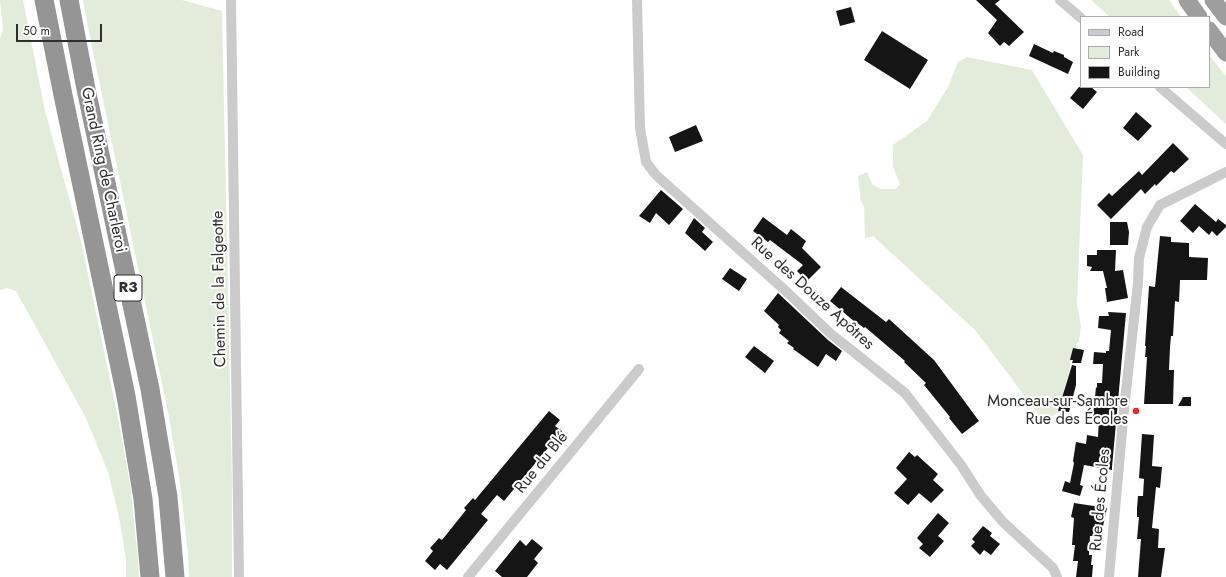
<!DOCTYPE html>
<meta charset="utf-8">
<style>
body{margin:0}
#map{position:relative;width:1226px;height:577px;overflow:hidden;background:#fff;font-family:Jost,sans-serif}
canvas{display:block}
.legend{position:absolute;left:1080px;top:16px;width:130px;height:72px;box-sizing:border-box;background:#fff;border:1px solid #ababab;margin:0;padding:5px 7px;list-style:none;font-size:12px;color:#2e2e2e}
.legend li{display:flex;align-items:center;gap:8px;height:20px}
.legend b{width:20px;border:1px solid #ababab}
.scale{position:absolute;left:16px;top:24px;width:86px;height:18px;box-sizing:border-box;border:2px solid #2e2e2e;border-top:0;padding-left:5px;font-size:12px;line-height:14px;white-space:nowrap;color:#2e2e2e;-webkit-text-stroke:3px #fff;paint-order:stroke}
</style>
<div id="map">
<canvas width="1226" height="577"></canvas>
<ul class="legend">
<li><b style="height:5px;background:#cbcbcb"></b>Road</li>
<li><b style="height:11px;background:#e3ecda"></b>Park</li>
<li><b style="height:11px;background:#151515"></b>Building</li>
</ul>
<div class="scale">50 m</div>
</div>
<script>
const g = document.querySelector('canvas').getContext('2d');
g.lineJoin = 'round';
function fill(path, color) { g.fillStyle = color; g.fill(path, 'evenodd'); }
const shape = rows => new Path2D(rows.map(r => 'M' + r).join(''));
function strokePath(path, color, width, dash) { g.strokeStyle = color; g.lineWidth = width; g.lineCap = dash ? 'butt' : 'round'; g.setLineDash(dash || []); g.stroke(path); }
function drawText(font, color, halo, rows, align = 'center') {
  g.font = font + ' Jost,sans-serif'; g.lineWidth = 4; g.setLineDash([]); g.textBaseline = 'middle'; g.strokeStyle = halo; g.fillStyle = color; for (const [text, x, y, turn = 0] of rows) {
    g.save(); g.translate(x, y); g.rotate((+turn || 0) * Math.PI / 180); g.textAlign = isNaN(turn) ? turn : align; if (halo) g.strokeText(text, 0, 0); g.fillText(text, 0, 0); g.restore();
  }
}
fill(shape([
 [0,0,23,0,45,111,81,241,118,418,130,484,138,559,139,577,126,577,126,559,119,517,108,472,86,418,16,291,7,288,0,290,0,39,3,30],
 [83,0,182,0,222,11,232,480,232,577,189,577,188,553,180,483,169,417,90,37],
 [1091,0,1169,0,1181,17,1110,17],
 [1209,55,1226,76,1226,124,1186,87,1209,87],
 [967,57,1032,70,1083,155,1077,304,1081,326,1079,342,1077,342,1076,348,1073,348,1069,372,1058,412,1044,422,975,330,874,237,875,236,865,238,864,206,861,202,858,176,867,172,872,184,881,189,896,189,900,184,893,167,893,145,927,121,948,87,958,62]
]), '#e3ecda');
fill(shape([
 [976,0,1000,0,995,4,1024,32,1009,46,1004,42,1000,46,988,33,997,20],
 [851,7,855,22,840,26,836,11],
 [882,31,928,60,910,89,864,60],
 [1034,44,1053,53,1054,51,1064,55,1064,57,1073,62,1068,74,1029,56],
 [1079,87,1091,87,1097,92,1083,109,1070,98],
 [1136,112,1152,126,1138,141,1123,128],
 [696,125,703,141,675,152,669,137],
 [1173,143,1189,159,1174,173,1171,171,1156,186,1155,184,1145,194,1141,189,1111,219,1097,205,1109,193,1112,196,1139,171,1142,175],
 [661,190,683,209,669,225,656,213,650,223,639,216],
 [1195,204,1216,222,1218,219,1226,225,1226,227,1217,236,1212,231,1209,235,1199,226,1193,233,1180,221],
 [763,217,787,235,791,229,806,241,802,248,821,267,807,281,797,271,803,265,770,240,768,242,753,231],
 [694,218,705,228,702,232,713,242,705,251,685,233],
 [1110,222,1127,222,1129,232,1128,245,1110,245],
 [1160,236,1171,237,1171,242,1189,243,1189,257,1208,258,1207,280,1180,280,1179,302,1175,301,1173,336,1171,336,1170,347,1169,370,1174,370,1173,404,1144,404,1147,357,1145,357,1146,346,1145,346,1149,286,1155,287],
 [1097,250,1116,250,1115,271,1123,270,1128,298,1107,302,1105,288,1107,288,1103,271,1090,271,1092,267,1087,266,1087,255,1097,255],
 [730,268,747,279,739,291,722,279],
 [841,287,886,322,889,319,934,360,979,421,962,434,949,418,950,417,924,385,926,383,904,362,905,361,865,327,864,328,855,321,855,322,830,301],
 [778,293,828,340,842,351,836,361,826,354,818,367,793,349,794,348,787,343,789,341,779,333,781,330,778,327,779,325,764,311],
 [1108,312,1126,313,1112,467,1112,470,1084,465,1080,485,1083,486,1080,496,1062,491,1065,481,1070,483,1074,463,1073,461,1076,442,1086,444,1087,435,1098,437,1099,417,1093,416,1096,387,1097,388,1097,383,1102,383,1103,364,1093,364,1094,352,1106,353,1106,351,1109,351,1111,330,1098,328,1099,316,1109,316],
 [754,346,774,361,765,373,745,357],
 [1073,348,1084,350,1081,363,1072,363,1073,360,1070,360],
 [1072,365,1076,366,1076,385,1069,412,1058,411],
 [1183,397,1191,397,1191,406,1178,406],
 [549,411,560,420,555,426,562,431,504,501,497,495,481,514,488,520,447,570,440,564,435,570,425,561,433,551,430,548,439,538,442,540,466,510,464,508,473,498,475,500],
 [1142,434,1154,435,1152,466,1162,467,1160,488,1156,487,1152,528,1159,529,1158,548,1165,548,1161,577,1138,577,1141,539,1137,539,1139,517,1137,517,1137,508,1138,496,1143,496,1144,479,1139,478],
 [909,452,915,457,917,455,938,474,933,480,944,490,931,503,919,493,908,505,894,493,907,479,896,468],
 [1074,503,1107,508,1103,526,1095,524,1094,536,1090,536,1089,555,1092,555,1091,565,1093,565,1092,577,1076,577,1078,561,1073,561,1075,545,1072,545,1074,518,1071,517],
 [938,513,949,523,938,536,944,541,930,557,919,548,923,544,917,538],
 [983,526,992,533,990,536,1000,544,991,555,984,550,980,555,971,546,975,542,972,539],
 [532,539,543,548,534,559,538,563,527,577,502,577,495,571,520,540,526,546]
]), '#151515');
strokePath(shape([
 [231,0,239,577],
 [637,0,640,128,646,162,656,175,788,293,832,335,845,345,905,393,961,465,981,496,1003,522,1053,568,1057,577],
 [1060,0,1081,18],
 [1160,87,1226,144],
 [468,577,639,369],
 [1109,577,1124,409,1138,283,1139,258,1147,227,1160,205,1226,172]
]), '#cbcbcb', 10);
strokePath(shape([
 [1187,0,1199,17],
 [1213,0,1226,17],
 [1209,30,1226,53]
]), '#9e9e9e', 17);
strokePath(shape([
 [44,0,63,95,126,396,143,499,150,577],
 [69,0,86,89,150,389,168,497,175,577]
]), '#959595', 19);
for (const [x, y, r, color] of [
 [1136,411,4,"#f1232d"]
]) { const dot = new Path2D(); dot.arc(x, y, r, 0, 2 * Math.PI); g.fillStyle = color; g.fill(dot); strokePath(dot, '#fff', 1.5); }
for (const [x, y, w] of [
 [128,288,28]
]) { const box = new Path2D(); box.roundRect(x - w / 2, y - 13, w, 26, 3); g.fillStyle = '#fff'; g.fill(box); strokePath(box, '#2e2e2e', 1); }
drawText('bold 15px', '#2e2e2e', null, [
 ["R3",128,288]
]);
drawText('16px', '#2e2e2e', '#fff', [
 ["Grand Ring de Charleroi",103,170,78],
 ["Chemin de la Falgeotte",220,289,-91],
 ["Rue des Douze Apôtres",812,294,42],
 ["Rue du Blé",542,463,-51],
 ["Rue des Écoles",1101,500,-85]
]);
drawText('16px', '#2e2e2e', '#fff', [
 ["Monceau-sur-Sambre",1128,402],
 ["Rue des Écoles",1128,420]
], 'right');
</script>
